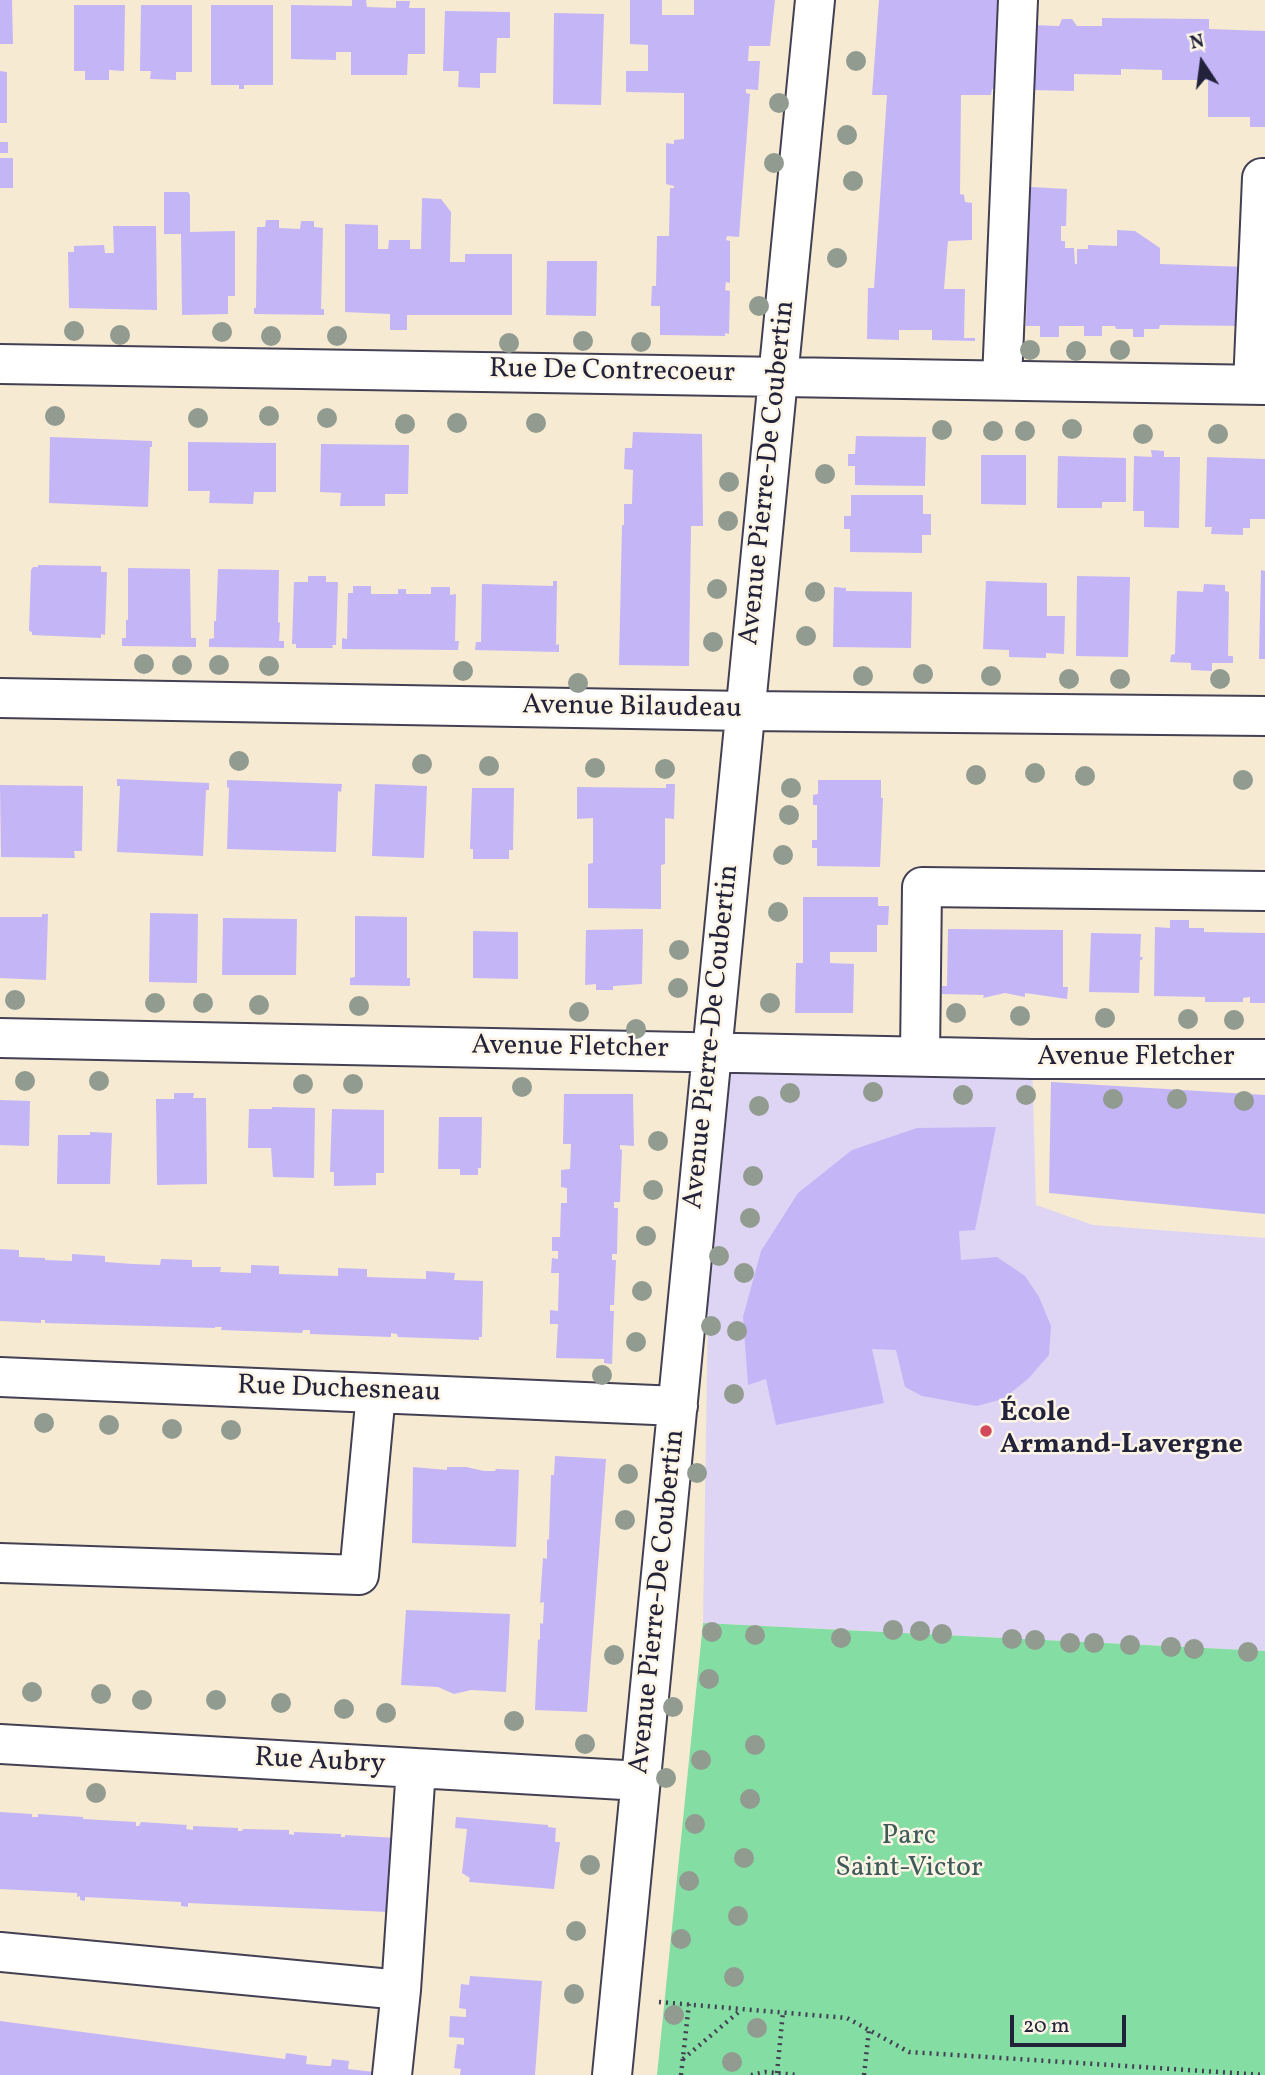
<!DOCTYPE html>
<meta charset="utf-8">
<style>
body{margin:0}
#map{position:relative;width:1265px;height:2075px;overflow:hidden;background:#f6ead2;font-family:Vollkorn,serif}
canvas{display:block}
.north{position:absolute;left:1167px;top:28px;width:70px;height:70px;-webkit-text-stroke:5px #fcf5e5;paint-order:stroke;rotate:347deg;font-size:19px;font-weight:700;line-height:28px;text-align:center;color:#22223b}
.north::after{content:'';display:block;margin:auto;width:24px;height:32px;background:#22223b;clip-path:polygon(50% 0,100% 100%,50% 72%,0 100%)}
.scale{position:absolute;left:1010px;top:2015px;width:116px;height:32px;box-sizing:border-box;border:4px solid #22223b;border-top:0;padding-left:9px;font-size:21px;line-height:24px;white-space:nowrap;color:#22223b;-webkit-text-stroke:5px #fcf5e5;paint-order:stroke}
</style>
<div id="map">
<canvas width="1265" height="2075"></canvas>
<div class="north">N</div>
<div class="scale">20 m</div>
</div>
<script>
const g = document.querySelector('canvas').getContext('2d');
g.lineJoin = 'round';
function fill(path, color) { g.fillStyle = color; g.fill(path, 'evenodd'); }
const shape = rows => new Path2D(rows.map(r => 'M' + r).join(''));
function strokePath(path, color, width, dash) { g.strokeStyle = color; g.lineWidth = width; g.lineCap = dash ? 'butt' : 'round'; g.setLineDash(dash || []); g.stroke(path); }
function drawText(font, color, halo, rows, align = 'center') {
  g.font = font + ' Vollkorn,serif'; g.lineWidth = 5; g.setLineDash([]); g.textBaseline = 'middle'; g.strokeStyle = halo; g.fillStyle = color; for (const [text, x, y, turn = 0] of rows) {
    g.save(); g.translate(x, y); g.rotate((+turn || 0) * Math.PI / 180); g.textAlign = isNaN(turn) ? turn : align; if (halo) g.strokeText(text, 0, 0); g.fillText(text, 0, 0); g.restore();
  }
}
fill(shape([
 [712,1052,1032,1059,1036,1205,1093,1225,1265,1238,1265,1651,703,1623]
]), '#ded5f5');
fill(shape([
 [703,1623,1265,1651,1265,2075,657,2075]
]), '#84dea3');
fill(shape([
 [0,0,12,0,13,44,0,44],
 [352,0,366,0,367,7,396,8,396,1,410,1,409,8,425,8,425,54,408,54,407,75,351,75,351,52,336,52,336,60,291,59,291,5,352,6],
 [630,0,662,0,662,15,694,15,694,0,775,0,770,46,749,46,748,61,760,61,758,90,746,89,746,93,750,94,739,237,727,236,726,240,730,241,730,283,726,282,725,290,730,291,729,334,725,333,725,336,660,335,660,306,651,306,652,286,656,286,657,236,669,236,670,188,674,188,674,186,666,184,666,143,674,144,674,140,684,139,684,93,626,92,626,71,648,71,648,45,630,44],
 [879,0,1012,0,1011,90,992,89,991,95,961,95,960,194,964,195,965,202,972,203,972,240,948,241,944,289,965,289,964,338,975,338,975,341,932,340,932,330,899,330,899,340,867,339,868,288,874,288,887,95,872,95],
 [74,5,125,5,124,71,109,70,109,80,85,80,85,71,74,71],
 [141,5,192,5,192,72,176,72,176,80,150,79,151,71,140,71],
 [211,5,273,5,273,85,244,85,244,89,239,89,239,85,211,85],
 [445,11,510,12,510,38,497,38,496,73,480,73,480,88,458,87,459,71,443,71],
 [554,13,604,14,601,105,553,104],
 [1102,18,1209,19,1209,29,1265,31,1265,127,1250,127,1250,117,1208,117,1208,80,1162,80,1162,70,1121,69,1121,75,1074,74,1074,91,1032,90,1032,25,1059,26,1062,19,1072,19,1077,26,1102,26],
 [0,71,7,72,7,123,0,123],
 [0,142,8,142,8,153,0,153],
 [0,158,13,158,13,188,0,188],
 [1031,187,1067,189,1066,226,1061,226,1061,241,1065,241,1065,248,1074,248,1075,264,1077,264,1077,249,1088,249,1088,245,1117,246,1117,230,1135,231,1160,248,1160,264,1248,267,1247,326,1160,325,1159,329,1144,329,1144,337,1133,337,1133,329,1116,329,1115,326,1102,326,1102,336,1084,336,1084,326,1059,326,1059,337,1040,337,1040,326,1026,326,1029,189],
 [164,192,188,192,190,195,190,232,235,231,235,296,228,296,228,314,182,315,181,234,164,234],
 [422,198,441,199,451,212,450,262,465,262,465,254,512,254,512,315,407,315,407,330,390,330,390,314,345,312,345,224,378,225,378,249,388,249,389,240,410,240,410,249,421,249],
 [266,220,279,220,279,228,300,229,301,221,314,221,314,227,323,228,321,309,324,309,324,315,254,314,254,308,256,308,257,227,265,227],
 [113,226,156,226,157,310,69,308,68,252,74,252,74,246,104,245,105,253,114,253],
 [547,261,597,261,596,316,546,315],
 [633,432,702,434,703,526,691,526,689,666,619,665,622,525,624,525,624,504,632,504,633,470,624,469,625,448,632,448],
 [856,436,926,437,925,486,855,485,855,466,848,466,848,454,855,454],
 [50,437,152,441,152,447,150,447,148,507,49,503],
 [188,442,276,443,276,492,254,492,253,504,209,503,210,491,188,491],
 [321,444,409,445,408,494,385,494,385,506,340,506,341,493,320,492],
 [1151,450,1164,451,1164,457,1180,457,1179,528,1144,527,1144,511,1133,511,1134,456,1152,457],
 [981,455,1026,455,1026,505,981,504],
 [1058,456,1126,458,1126,502,1102,502,1102,508,1057,508],
 [1207,457,1265,459,1265,519,1250,519,1250,528,1243,528,1243,535,1211,534,1212,527,1205,527],
 [851,495,923,495,923,514,931,514,931,535,922,535,922,553,850,552,850,529,844,529,844,516,851,516],
 [38,565,101,566,101,572,107,572,105,635,101,634,101,638,32,635,32,632,29,631,31,570,33,567,38,567],
 [128,568,190,569,191,638,196,638,196,647,122,646,122,638,126,638,126,620,128,620],
 [218,569,279,570,278,622,280,623,279,641,284,641,284,648,209,647,209,639,214,638,214,621,216,621],
 [1261,570,1265,571,1265,659,1259,659],
 [308,576,326,576,326,582,338,582,336,645,332,645,333,648,296,648,296,644,292,644,294,582,308,582],
 [1077,576,1130,577,1128,657,1076,656],
 [553,581,557,581,556,645,559,644,559,652,475,650,476,642,481,642,482,584,553,586],
 [986,581,1047,583,1047,616,1065,616,1064,654,1046,653,1046,658,1009,657,1009,650,983,649],
 [1204,584,1225,585,1225,591,1229,592,1228,656,1233,656,1233,663,1212,663,1212,671,1191,670,1191,663,1170,662,1171,655,1175,654,1177,591,1203,592],
 [353,586,371,586,371,594,398,594,398,589,406,589,406,594,431,594,431,587,450,587,450,595,456,594,455,641,459,641,458,650,342,649,342,638,347,639,348,593,353,593],
 [834,587,846,588,846,591,912,592,911,648,833,647],
 [117,779,209,783,209,790,206,790,203,856,117,852,120,786,117,786],
 [227,780,342,784,341,792,338,791,336,852,227,849,229,787,227,788],
 [818,780,881,780,881,798,883,798,880,867,817,866,817,848,812,848,812,840,817,840,817,805,813,805,813,795,818,794],
 [375,784,427,786,424,858,372,856],
 [666,784,675,784,674,819,665,818,665,864,661,865,661,909,588,908,588,864,593,863,593,818,577,819,577,787,666,788],
 [0,785,83,786,82,851,74,851,75,858,1,857],
 [472,788,514,788,513,850,509,850,509,859,473,859,473,849,470,849],
 [803,897,878,897,878,906,889,906,888,925,877,925,877,952,830,952,830,963,854,964,853,1013,795,1013,796,963,803,963],
 [150,913,198,914,197,983,149,982],
 [42,914,48,914,46,980,0,978,0,917,42,917],
 [355,916,407,917,407,978,410,978,410,986,350,985,350,978,355,977],
 [223,918,297,919,296,975,222,975],
 [1170,920,1189,920,1189,928,1204,928,1204,932,1265,933,1265,1003,1250,1003,1250,997,1243,998,1243,1002,1205,1002,1205,997,1154,996,1155,927,1170,928],
 [643,929,642,984,613,986,613,990,596,990,596,984,585,985,586,930],
 [948,929,1063,930,1063,987,1068,987,1067,999,1025,993,1025,997,1005,993,983,998,984,995,942,994,942,986,947,986],
 [473,931,518,932,518,979,473,978],
 [1091,933,1141,934,1140,957,1143,957,1142,960,1140,960,1139,993,1089,992],
 [1051,1082,1265,1095,1265,1214,1049,1193],
 [174,1093,194,1093,193,1098,206,1098,207,1184,157,1185,156,1099,174,1099],
 [564,1094,633,1094,634,1146,620,1145,620,1149,622,1150,620,1202,614,1202,614,1208,618,1208,617,1254,612,1254,612,1260,616,1260,614,1305,610,1305,610,1311,614,1311,612,1364,604,1363,604,1359,556,1358,558,1324,550,1324,550,1310,558,1311,559,1273,551,1273,552,1258,558,1259,558,1251,552,1251,552,1237,560,1237,561,1203,567,1203,567,1188,561,1187,561,1170,570,1169,571,1144,563,1144],
 [0,1100,30,1101,29,1146,0,1145],
 [272,1107,315,1108,314,1178,273,1177,271,1148,248,1148,249,1109,272,1109],
 [332,1109,384,1110,384,1173,376,1173,376,1185,334,1186,334,1172,330,1172],
 [439,1117,482,1117,481,1168,478,1168,478,1175,460,1175,460,1169,438,1169],
 [996,1127,975,1230,959,1231,961,1260,997,1257,1025,1276,1039,1297,1051,1326,1049,1355,1028,1379,1003,1399,977,1406,922,1396,905,1387,896,1350,872,1349,884,1403,776,1425,766,1379,748,1385,743,1317,761,1251,798,1193,852,1150,917,1128],
 [90,1132,112,1133,110,1184,57,1184,58,1135,90,1135],
 [0,1249,19,1250,19,1257,45,1258,45,1260,72,1261,72,1254,105,1256,105,1262,133,1264,160,1265,161,1259,192,1260,192,1267,221,1267,220,1272,251,1273,251,1265,279,1266,279,1274,338,1276,338,1268,367,1269,367,1277,396,1278,426,1279,426,1271,455,1273,454,1280,483,1281,482,1337,479,1337,479,1340,398,1337,397,1334,391,1333,391,1337,310,1334,310,1330,303,1330,302,1333,221,1330,222,1327,215,1327,215,1328,45,1323,45,1320,41,1320,41,1323,0,1321],
 [555,1456,606,1459,587,1712,535,1710,538,1640,540,1639,540,1623,543,1624,544,1602,540,1603,543,1558,547,1559,547,1540,549,1539,551,1475,554,1475],
 [413,1467,447,1470,447,1467,466,1467,484,1471,495,1471,496,1469,519,1470,516,1547,412,1543],
 [406,1610,510,1614,506,1692,471,1690,454,1694,438,1687,401,1685],
 [0,1812,32,1814,32,1817,38,1817,38,1814,83,1817,83,1819,136,1822,136,1826,139,1826,141,1822,187,1825,186,1829,193,1830,193,1826,238,1828,238,1831,242,1831,243,1829,289,1830,289,1834,294,1835,294,1832,341,1834,341,1837,345,1837,345,1835,397,1838,388,1912,188,1903,188,1907,181,1906,181,1902,85,1897,85,1901,80,1900,80,1896,77,1897,77,1893,0,1889],
 [456,1817,548,1825,548,1827,556,1828,555,1842,560,1842,554,1889,469,1882,470,1878,462,1873,467,1829,455,1828],
 [470,1976,542,1981,535,2075,460,2075,461,2069,454,2068,457,2044,464,2045,464,2038,449,2037,450,2016,466,2017,466,2009,459,2008,461,1984,469,1985],
 [0,2021,285,2059,286,2053,307,2056,306,2064,326,2066,331,2066,332,2059,349,2061,348,2069,374,2072,373,2075,0,2075]
]), '#c4b5f7');
const minor = shape([
 [0,364,1265,385],
 [1002,380,1018,0],
 [1253,385,1262,178,1265,178],
 [0,698,746,711,1265,716],
 [0,1038,1032,1059,1265,1059],
 [920,1056,922,887,1265,891],
 [0,1377,678,1406],
 [0,1563,359,1575,376,1393],
 [0,1744,641,1781],
 [0,1952,401,1990],
 [392,2075,401,1990,416,1768],
 [612,2075,815,0]
]);
strokePath(minor, '#424052', 42);
strokePath(shape([
 [659,2002,847,2018,909,2052,1265,2075],
 [683,2059,741,2010],
 [777,2073,783,2012],
 [681,2075,689,2004],
 [751,2075,765,2072,798,2075],
 [864,2075,869,2030]
]), '#424052', 4.5, [2, 5]);
strokePath(minor, '#fff', 38);
g.fillStyle = '#919b90';
for (const [x, y] of [
 [856,61],
 [779,103],
 [847,135],
 [774,163],
 [853,181],
 [837,258],
 [759,306],
 [74,331],
 [222,332],
 [120,335],
 [271,336],
 [337,336],
 [583,341],
 [641,342],
 [509,343],
 [1030,350],
 [1120,350],
 [1076,351],
 [55,416],
 [269,416],
 [198,418],
 [327,418],
 [457,423],
 [536,423],
 [405,424],
 [1072,429],
 [942,430],
 [993,431],
 [1025,431],
 [1143,434],
 [1218,434],
 [825,474],
 [729,482],
 [728,521],
 [717,589],
 [815,592],
 [806,636],
 [713,642],
 [144,664],
 [182,665],
 [219,665],
 [269,666],
 [463,671],
 [923,674],
 [863,676],
 [991,676],
 [1069,679],
 [1120,679],
 [1220,679],
 [578,683],
 [239,761],
 [422,764],
 [489,766],
 [595,768],
 [665,769],
 [1035,773],
 [976,775],
 [1085,776],
 [1243,780],
 [791,788],
 [789,815],
 [783,855],
 [778,912],
 [679,950],
 [678,988],
 [15,1000],
 [155,1003],
 [203,1003],
 [770,1003],
 [259,1005],
 [359,1006],
 [579,1012],
 [956,1013],
 [1020,1016],
 [1105,1018],
 [1188,1019],
 [1234,1020],
 [636,1029],
 [25,1081],
 [99,1081],
 [303,1084],
 [353,1084],
 [522,1087],
 [873,1092],
 [790,1093],
 [963,1095],
 [1026,1095],
 [1113,1099],
 [1177,1099],
 [1244,1101],
 [759,1106],
 [658,1141],
 [753,1176],
 [653,1190],
 [750,1218],
 [646,1236],
 [719,1256],
 [744,1273],
 [642,1291],
 [711,1326],
 [737,1331],
 [636,1342],
 [602,1375],
 [734,1394],
 [44,1423],
 [109,1425],
 [172,1429],
 [231,1430],
 [697,1473],
 [628,1474],
 [625,1520],
 [893,1630],
 [920,1631],
 [712,1632],
 [942,1634],
 [755,1635],
 [841,1638],
 [1012,1639],
 [1035,1640],
 [1070,1643],
 [1094,1643],
 [1130,1645],
 [1171,1647],
 [1194,1649],
 [1248,1652],
 [614,1655],
 [709,1679],
 [32,1692],
 [101,1694],
 [142,1700],
 [216,1700],
 [281,1703],
 [673,1707],
 [344,1709],
 [386,1713],
 [514,1721],
 [585,1744],
 [755,1745],
 [701,1760],
 [666,1778],
 [96,1793],
 [750,1799],
 [695,1824],
 [744,1858],
 [590,1865],
 [689,1881],
 [738,1916],
 [576,1931],
 [681,1939],
 [734,1977],
 [574,1994],
 [674,2015],
 [757,2028],
 [732,2062]
]) { g.beginPath(); g.arc(x, y, 10, 0, 2 * Math.PI); g.fill(); }
for (const [x, y, r, color] of [
 [986,1431,7,"#d1495b"]
]) { const dot = new Path2D(); dot.arc(x, y, r, 0, 2 * Math.PI); g.fillStyle = color; g.fill(dot); strokePath(dot, '#fcf5e5', 2.5); }
drawText('28px', '#22223b', '#fcf5e5', [
 ["Rue De Contrecoeur",612,373,1],
 ["Avenue Pierre-De Coubertin",769,473,-84],
 ["Avenue Bilaudeau",632,709,1],
 ["Avenue Pierre-De Coubertin",713,1037,-84],
 ["Avenue Fletcher",570,1049,1],
 ["Avenue Fletcher",1136,1059],
 ["Rue Duchesneau",339,1391,2],
 ["Avenue Pierre-De Coubertin",659,1602,-84],
 ["Rue Aubry",320,1763,3]
]);
drawText('bold 28px', '#22223b', '#fcf5e5', [
 ["École",1000,1415],
 ["Armand-Lavergne",1000,1447]
], 'left');
drawText('28px', '#3f5a5a', '#fcf5e5', [
 ["Parc",909,1838],
 ["Saint-Victor",909,1870]
]);
</script>
